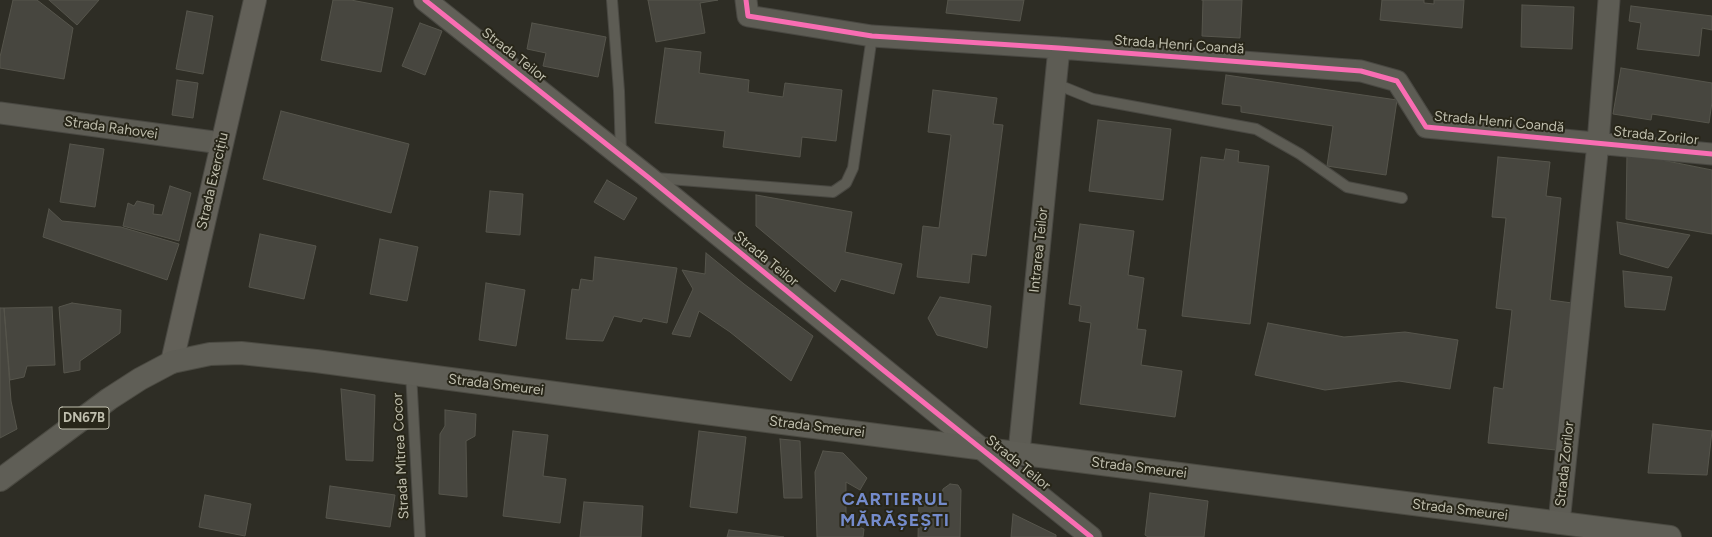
<!DOCTYPE html>
<meta charset="utf-8">
<style>
body{margin:0}
canvas{display:block;background:#2e2d25}
</style>
<canvas width="1712" height="537"></canvas>
<script>
const g = document.querySelector('canvas').getContext('2d');
g.lineJoin = 'round';
function fill(path, color) { g.fillStyle = color; g.fill(path, 'evenodd'); }
const shape = rows => new Path2D(rows.map(r => 'M' + r).join(''));
function strokePath(path, color, width, dash) { g.strokeStyle = color; g.lineWidth = width; g.lineCap = dash ? 'butt' : 'round'; g.setLineDash(dash || []); g.stroke(path); }
function drawText(font, color, halo, rows, align = 'center') {
  g.font = font + ' Figtree,sans-serif'; g.lineWidth = 4; g.setLineDash([]); g.textBaseline = 'middle'; g.strokeStyle = halo; g.fillStyle = color; for (const [text, x, y, turn = 0] of rows) {
    g.save(); g.translate(x, y); g.rotate((+turn || 0) * Math.PI / 180); g.textAlign = isNaN(turn) ? turn : align; if (halo) g.strokeText(text, 0, 0); g.fillText(text, 0, 0); g.restore();
  }
}
const building = shape([
 [13,0,37,0,73,28,64,79,0,68,0,57,13,0],
 [49,0,99,0,77,25,49,0],
 [333,0,351,0,393,8,381,72,321,60,333,0],
 [648,0,718,0,700,3,705,33,656,42,648,0],
 [948,0,1024,0,1020,21,946,13,948,0],
 [1202,0,1242,0,1240,38,1202,36,1203,0,1202,0],
 [1382,0,1424,0,1424,3,1434,4,1434,0,1464,0,1462,28,1380,20,1382,0],
 [1522,5,1574,7,1572,49,1521,47,1522,5],
 [1631,6,1712,16,1712,30,1702,28,1699,56,1637,49,1641,23,1629,21,1631,6],
 [187,11,213,16,203,74,176,69,187,11],
 [420,23,442,31,425,75,402,66,420,23],
 [532,23,606,37,598,77,543,66,546,53,527,49,532,23],
 [665,48,701,52,699,73,749,80,748,92,783,97,785,83,842,90,836,141,802,137,800,157,723,147,725,131,655,123,665,48],
 [1621,68,1712,83,1712,102,1709,123,1652,114,1651,120,1613,114,1621,68],
 [1226,75,1397,100,1386,175,1327,166,1333,126,1241,112,1241,106,1222,104,1226,75],
 [177,80,198,83,193,118,172,115,177,80],
 [933,90,997,98,993,124,1003,125,986,256,972,254,969,283,917,277,923,226,939,228,951,135,928,132,933,90],
 [281,111,409,144,391,213,263,179,281,111],
 [1098,120,1171,129,1163,200,1089,191,1098,120],
 [70,144,104,149,95,207,60,202,70,144],
 [1226,149,1239,151,1238,162,1269,166,1250,324,1182,316,1201,157,1224,160,1226,149],
 [1627,153,1712,170,1712,234,1626,219,1627,153],
 [1498,157,1550,162,1546,196,1561,198,1550,300,1572,303,1556,450,1488,443,1494,387,1503,389,1512,310,1496,308,1506,218,1492,217,1498,157],
 [607,180,637,198,624,220,594,202,607,180],
 [170,186,191,193,179,241,123,226,128,203,134,206,137,201,154,205,153,214,162,215,170,186],
 [490,191,523,194,520,235,486,232,490,191],
 [756,195,852,212,845,252,902,264,894,294,841,279,835,292,756,226,756,195],
 [49,209,62,221,121,227,179,244,167,280,43,237,49,209],
 [1617,222,1690,235,1668,268,1620,254,1617,222],
 [1080,224,1134,231,1128,275,1144,278,1137,329,1146,330,1141,365,1182,371,1175,417,1080,404,1091,323,1079,321,1081,306,1069,304,1080,224],
 [260,234,316,246,304,299,249,287,260,234],
 [380,239,418,247,407,301,370,294,380,239],
 [706,253,744,284,813,336,791,381,730,332,699,311,690,337,672,334,693,289,682,270,705,274,706,253],
 [595,257,677,268,667,323,643,318,641,322,614,316,603,341,566,339,572,289,579,290,581,279,593,281,595,257],
 [1623,271,1672,277,1665,310,1625,307,1623,271],
 [486,283,525,290,516,346,479,340,486,283],
 [940,297,991,306,987,348,937,335,928,318,940,297],
 [72,303,121,310,120,333,80,361,80,370,64,373,59,307,72,303],
 [52,307,55,365,27,366,24,377,10,380,4,308,52,307],
 [0,308,4,308,11,401,17,429,0,438,0,308],
 [1268,323,1344,337,1405,332,1458,340,1450,389,1399,381,1325,390,1255,375,1268,323],
 [341,389,375,395,373,461,346,460,341,389],
 [445,410,476,414,475,436,466,441,467,497,439,494,440,434,445,426,445,410],
 [1653,424,1712,431,1707,475,1648,473,1653,424],
 [513,431,548,435,543,476,566,479,560,523,503,516,513,431],
 [699,431,746,437,737,513,690,507,699,431],
 [780,439,800,441,802,498,784,498,780,439],
 [823,451,843,453,867,478,860,490,846,482,846,522,864,529,863,537,817,537,815,472,823,451],
 [950,484,958,485,961,490,960,537,918,537,919,502,941,500,943,489,950,484],
 [330,486,395,495,390,527,326,518,330,486],
 [1150,493,1208,501,1204,537,1148,537,1145,535,1150,493],
 [205,495,251,504,245,536,199,527,205,495],
 [584,502,643,506,641,537,580,537,584,502],
 [1013,514,1056,535,1056,537,1011,537,1013,514],
 [729,530,784,537,727,537,729,530]
]);
fill(building, '#47463f');
strokePath(building, '#56554c', 1);
const lane = shape([
 [612,0,619,91,621,154],
 [1056,84,1093,99,1256,129,1300,154,1347,187,1402,198],
 [656,178,833,192,846,183,853,168,872,36],
 [411,373,420,537]
]);
const street = shape([
 [746,0,748,16,872,36,1059,48,1361,71,1397,81,1426,127,1712,154],
 [0,113,221,143],
 [979,447,1091,537],
 [1019,452,1059,48],
 [1559,523,1598,143,1609,0]
]);
const secondary = shape([
 [425,0,649,178,979,447],
 [172,362,255,0]
]);
const primary = shape([
 [0,480,109,399,140,379,172,362,210,354,241,353,316,361,697,412,1670,537]
]);
strokePath(lane, '#494842', 12);
strokePath(street, '#494842', 23);
strokePath(secondary, '#494842', 24);
strokePath(primary, '#4b4a42', 24);
strokePath(lane, '#5d5c54', 10);
strokePath(street, '#5d5c54', 21);
strokePath(secondary, '#626058', 22);
strokePath(primary, '#5f5e56', 22);
strokePath(shape([
 [425,0,649,178,882,369,1091,537],
 [746,0,748,16,872,36,1059,48,1361,71,1397,81,1426,127,1712,154]
]), '#f96db3', 5);
for (const [x, y, w] of [
 [84,418,50]
]) { const box = new Path2D(); box.roundRect(x - w / 2, y - 11, w, 22, 3); g.fillStyle = '#282619'; g.fill(box); strokePath(box, '#c0bfae', 1); }
drawText('bold 13px', '#c0bfae', null, [
 ["DN67B",84,418]
]);
drawText('14px', '#c0bfae', '#282619', [
 ["Strada Henri Coandă",1179,45,4],
 ["Strada Teilor",514,55,38],
 ["Strada Henri Coandă",1499,122,5],
 ["Strada Rahovei",111,128,8],
 ["Strada Zorilor",1656,136,6],
 ["Strada Exercițiu",213,181,-77],
 ["Intrarea Teilor",1039,250,-84],
 ["Strada Teilor",766,259,39],
 ["Strada Smeurei",496,385,7],
 ["Strada Smeurei",817,427,7],
 ["Strada Mitrea Cocor",401,456,-93],
 ["Strada Teilor",1018,463,39],
 ["Strada Zorilor",1565,464,-84],
 ["Strada Smeurei",1139,468,7],
 ["Strada Smeurei",1460,510,7]
]);
g.letterSpacing = '1px';
drawText('bold 18px', '#748bcb', '#282619', [
 ["CARTIERUL",895,500],
 ["MĂRĂȘEȘTI",895,521]
]);
g.letterSpacing = '0px';
</script>
